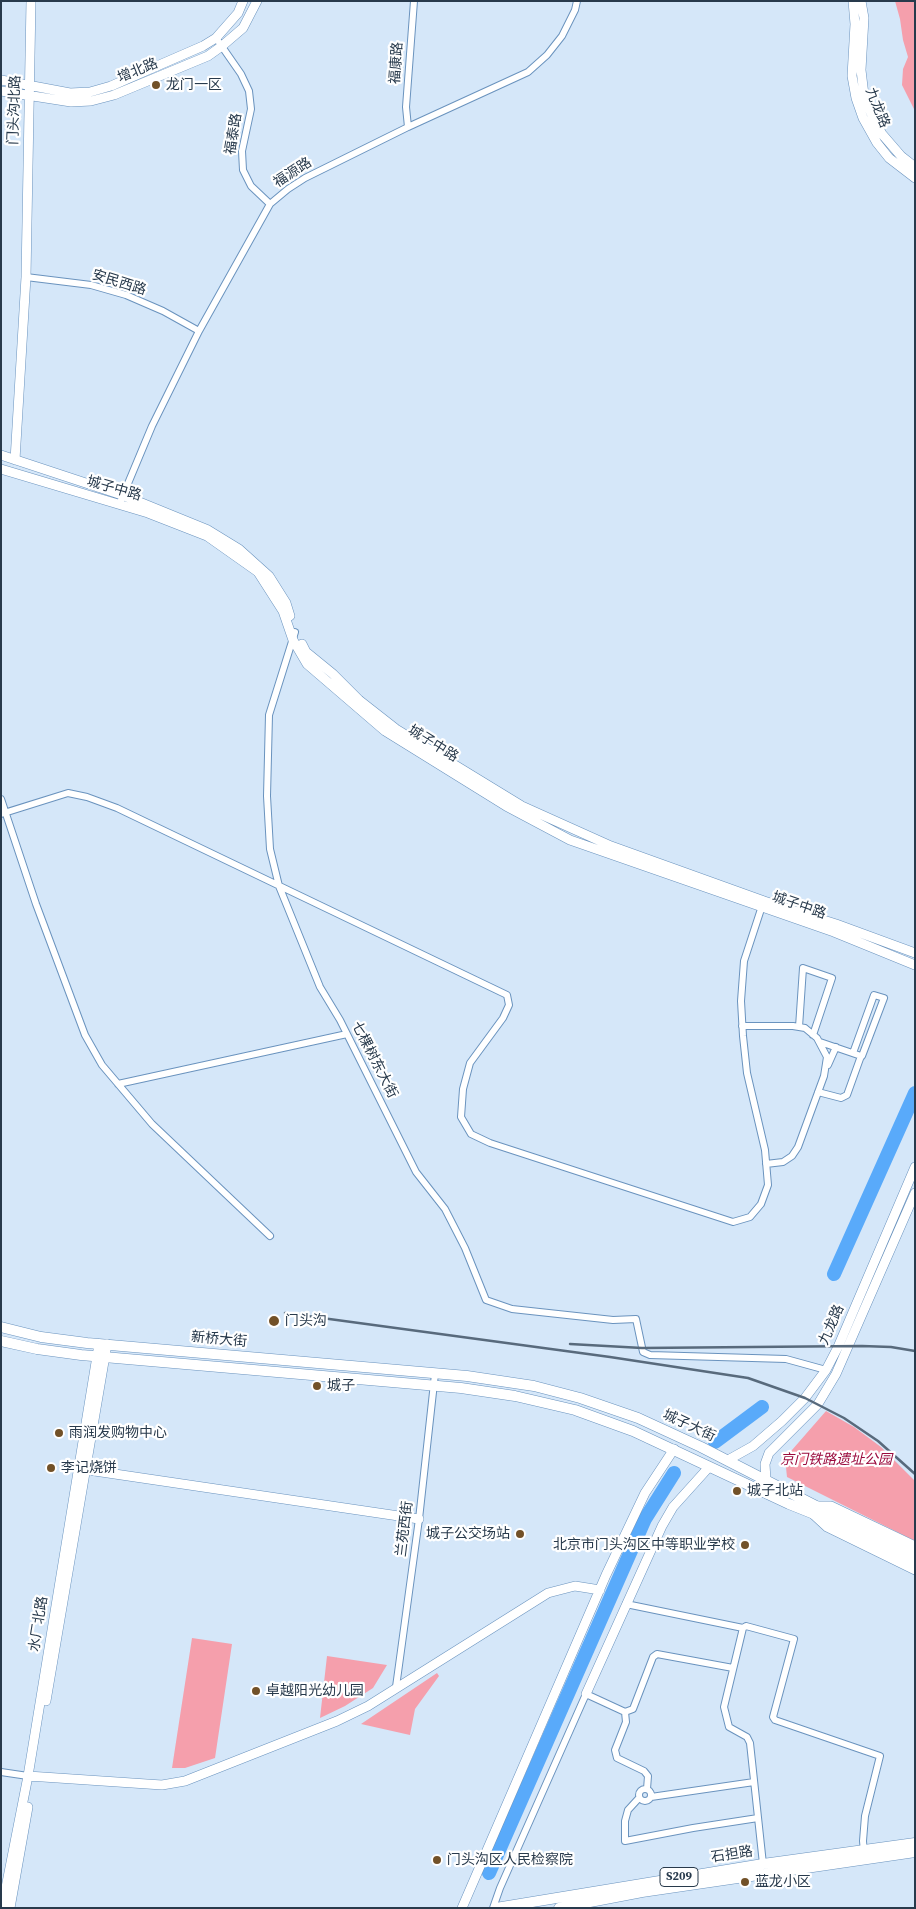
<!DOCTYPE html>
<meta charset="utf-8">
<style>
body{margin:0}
#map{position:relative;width:916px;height:1909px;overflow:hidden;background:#d5e7f9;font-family:"Source Serif 4",serif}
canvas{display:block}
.frame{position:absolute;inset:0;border:2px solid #283a4c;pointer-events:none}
</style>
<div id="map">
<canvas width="916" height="1909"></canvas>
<div class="frame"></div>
</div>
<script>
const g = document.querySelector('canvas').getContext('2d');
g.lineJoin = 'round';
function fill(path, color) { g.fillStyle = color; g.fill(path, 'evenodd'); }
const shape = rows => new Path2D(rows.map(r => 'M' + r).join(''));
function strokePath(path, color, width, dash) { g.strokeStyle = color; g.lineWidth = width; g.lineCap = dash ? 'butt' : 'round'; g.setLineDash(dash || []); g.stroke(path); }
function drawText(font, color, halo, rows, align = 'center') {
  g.font = font + ' "Source Serif 4","Noto Sans SC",serif'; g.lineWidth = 4.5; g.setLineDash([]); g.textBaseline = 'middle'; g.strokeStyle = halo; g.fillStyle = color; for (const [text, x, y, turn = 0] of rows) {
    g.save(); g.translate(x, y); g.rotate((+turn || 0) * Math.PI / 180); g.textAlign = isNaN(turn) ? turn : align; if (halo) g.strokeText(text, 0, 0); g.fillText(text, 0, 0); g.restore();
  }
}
fill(shape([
 [895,1,915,1,915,111,902,85,903,69,908,57,903,40,900,19],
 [826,1411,854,1427,881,1447,915,1481,915,1541,787,1477,785,1458],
 [192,1638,232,1644,215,1758,185,1768,172,1768],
 [327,1656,387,1665,373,1688,345,1706,320,1718],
 [437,1673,439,1676,415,1709,410,1735,361,1724]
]), '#f59fac');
strokePath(shape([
 [834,1274,915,1093],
 [715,1442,762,1407],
 [489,1873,645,1519,674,1473]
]), '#59aafa', 14);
const street = shape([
 [216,38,241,74,249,91,251,109,242,151,243,170,251,186,270,204],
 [408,127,406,107,414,1],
 [26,277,91,285,126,295,163,311,199,331],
 [119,505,152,426,199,331,270,204,288,189,305,178,408,127,528,72,547,55,562,36,575,10,577,1],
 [295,632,269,715,267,796,270,849,279,886,320,987,340,1020,416,1172,445,1209,465,1248,486,1300,512,1309,613,1320,636,1319,643,1352,650,1355,786,1359,826,1370],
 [1,799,36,904,85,1035,102,1065,152,1124,270,1236],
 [1,814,68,793,87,797,117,808,507,995,509,1005,503,1018,470,1063,463,1089,461,1117,471,1134,490,1143,733,1222,750,1217,761,1204,768,1185,765,1150,747,1073,743,1036,741,1001,744,961,763,903],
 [742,1026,793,1026,805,1028,817,1038,827,1057,824,1076,798,1147,792,1156,783,1162,766,1164],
 [799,1027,803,968,832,978,813,1035],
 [820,1042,861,1056,862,1056,884,998,874,995,853,1053],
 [828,1065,836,1047],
 [118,1084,347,1034],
 [818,1092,841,1098,847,1095,861,1056],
 [626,1604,743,1628,746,1626,794,1639,773,1717,775,1720,880,1756,865,1816,863,1841,864,1852],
 [743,1628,724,1707,729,1727,747,1737,750,1743,763,1864],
 [396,1687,419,1519,435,1374],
 [625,1712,633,1709,653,1657,657,1654,733,1668],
 [1,1772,28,1776],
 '639 1795a6 6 0 1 1 12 0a6 6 0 1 1-12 0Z',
 [651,1797,754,1782],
 [639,1798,628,1810,625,1821,625,1841,693,1828,758,1818],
 [493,1908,500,1888,586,1694,625,1712,626,1722,615,1750,617,1758,644,1771,648,1776,647,1789]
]);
const secondary = shape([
 [853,1,855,24,852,76,856,98,863,118,877,143,889,158,915,178],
 [861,1,864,18,861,70,864,95,872,116,882,134,901,156,915,167],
 [1,80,70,93,90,92,111,86,203,46,216,38,238,13,243,1],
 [1,91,71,102,91,101,114,95,208,56,222,46,243,28,257,1],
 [1,455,122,495,208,530,239,549,269,576,286,603,290,616],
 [15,460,26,277,31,1],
 [1,469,148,513,207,536,258,572,283,611,293,640,307,664,385,731,506,806,570,840,834,932,915,965],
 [302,644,306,652,333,674,359,700,396,729,522,806,611,846,764,901,836,924,915,953],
 [728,1460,753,1446,782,1421,805,1398,826,1370,838,1347,915,1167],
 [81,1469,419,1519],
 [766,1480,765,1464,769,1453,818,1404,836,1374,915,1193],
 [817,1506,831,1506,915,1546],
 [814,1515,827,1527,915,1570],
 [586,1694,662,1526,673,1507,709,1467],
 [46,1701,107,1344],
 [28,1776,162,1785,185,1781,337,1721,368,1706,548,1593,575,1586,600,1590],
 [2,1908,28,1776,99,1344],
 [10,1908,28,1807],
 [462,1908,606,1575,645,1493,674,1449]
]);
const primary = shape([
 [1,1327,41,1337,87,1343,467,1376,534,1386,580,1398,638,1418,701,1447,816,1506,915,1553],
 [1,1341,37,1349,81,1355,461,1388,515,1396,575,1410,633,1431,789,1504,829,1520,915,1562],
 [496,1908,763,1864,915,1843],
 [559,1908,642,1892,915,1852]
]);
strokePath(street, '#6a93be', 8);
strokePath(secondary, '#6a93be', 10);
strokePath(primary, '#6a93be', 11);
strokePath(street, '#fff', 6);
strokePath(secondary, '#fff', 9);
strokePath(primary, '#fff', 10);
strokePath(shape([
 [285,1313,610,1357,748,1378,805,1398,844,1418,878,1441,915,1474],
 [570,1344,642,1348,862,1346,891,1347,915,1351]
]), '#586a7c', 2.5);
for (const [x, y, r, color] of [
 [156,85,5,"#725128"],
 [274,1321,6,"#725128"],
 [317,1386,5,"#725128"],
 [59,1433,5,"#725128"],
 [51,1468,5,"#725128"],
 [737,1491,5,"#725128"],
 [520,1534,5,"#725128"],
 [745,1545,5,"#725128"],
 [256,1691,5,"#725128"],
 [437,1860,5,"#725128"],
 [745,1882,5,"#725128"]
]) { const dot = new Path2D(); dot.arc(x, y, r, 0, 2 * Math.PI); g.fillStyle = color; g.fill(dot); strokePath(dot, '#fff', 2); }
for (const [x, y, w] of [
 [679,1877,38]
]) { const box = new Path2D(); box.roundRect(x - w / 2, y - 9.5, w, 19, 4); g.fillStyle = '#fff'; g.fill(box); strokePath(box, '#283a4c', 1); }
drawText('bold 12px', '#283a4c', null, [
 ["S209",679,1877]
]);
drawText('14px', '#283a4c', '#fff', [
 ["福康路",397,63,-86],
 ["增北路",138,71,-22],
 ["九龙路",877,108,68],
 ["门头沟北路",15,110,-88],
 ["福泰路",234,134,-81],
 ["福源路",293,173,-33],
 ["安民西路",119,283,17],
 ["城子中路",114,489,16],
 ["城子中路",433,744,32],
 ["城子中路",799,906,19],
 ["七棵树东大街",374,1060,63],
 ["九龙路",832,1325,-66],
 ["新桥大街",219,1340,5],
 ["城子大街",689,1426,25],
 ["兰苑西街",405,1529,-83],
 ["水厂北路",39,1624,-81],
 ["石担路",732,1855,-9]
]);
drawText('14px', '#283a4c', '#fff', [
 ["龙门一区",166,85],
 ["门头沟",285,1321],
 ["城子",327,1386],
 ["雨润发购物中心",69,1433],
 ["李记烧饼",61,1468],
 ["城子北站",747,1491],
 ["城子公交场站",510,1534,"right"],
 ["北京市门头沟区中等职业学校",735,1545,"right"],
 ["卓越阳光幼儿园",266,1691],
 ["门头沟区人民检察院",447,1860],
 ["蓝龙小区",755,1882]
], 'left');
drawText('italic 14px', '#9a0a3d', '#fff', [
 ["京门铁路遗址公园",836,1460]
]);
</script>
